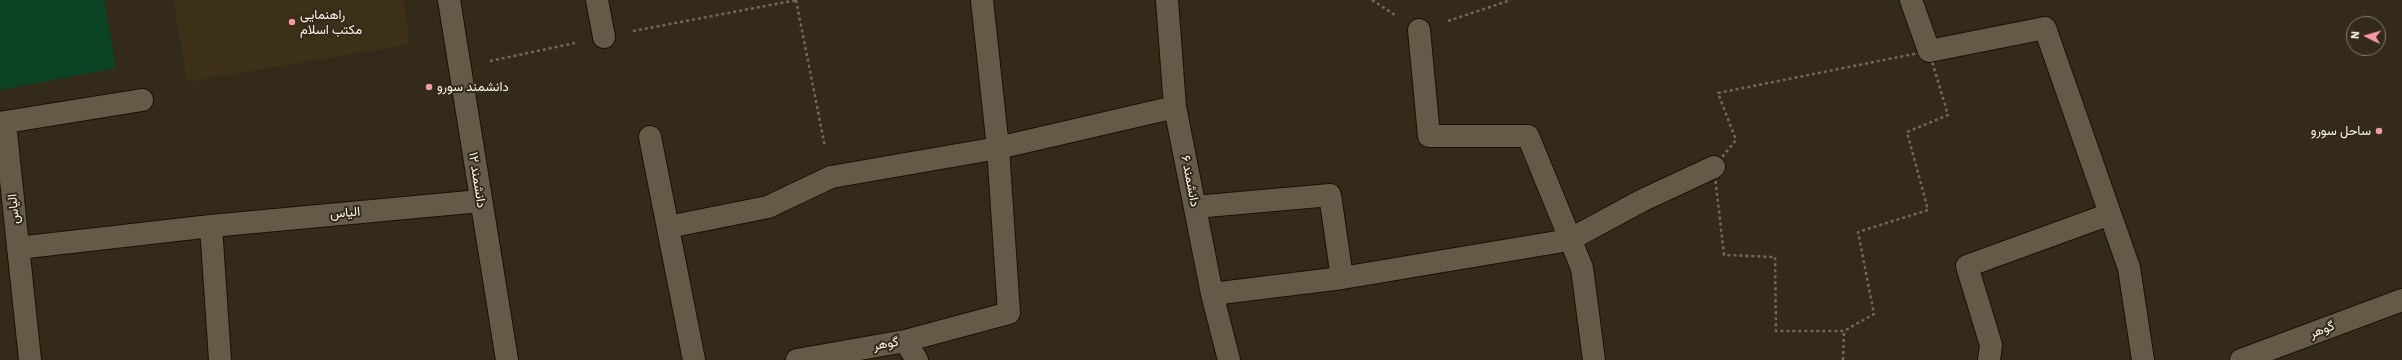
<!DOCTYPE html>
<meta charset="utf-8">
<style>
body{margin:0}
#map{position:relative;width:2402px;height:360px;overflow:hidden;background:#342a1a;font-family:"IBM Plex Sans",sans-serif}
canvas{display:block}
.north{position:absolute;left:2346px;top:16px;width:40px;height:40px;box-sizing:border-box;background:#342a1a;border:1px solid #837b6d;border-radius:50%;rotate:275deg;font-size:11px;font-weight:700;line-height:16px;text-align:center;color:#faf4e9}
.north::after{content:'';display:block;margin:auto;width:14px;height:18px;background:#f49aa2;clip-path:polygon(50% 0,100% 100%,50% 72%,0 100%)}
</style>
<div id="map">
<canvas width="2402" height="360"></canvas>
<div class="north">N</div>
</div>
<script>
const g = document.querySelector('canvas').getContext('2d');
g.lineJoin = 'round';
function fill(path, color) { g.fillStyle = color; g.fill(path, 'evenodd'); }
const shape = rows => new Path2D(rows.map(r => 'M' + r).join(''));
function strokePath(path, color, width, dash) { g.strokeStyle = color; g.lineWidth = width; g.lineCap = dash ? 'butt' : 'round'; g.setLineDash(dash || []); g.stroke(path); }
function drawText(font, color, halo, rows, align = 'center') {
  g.font = font + ' "IBM Plex Sans",Vazirmatn,sans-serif'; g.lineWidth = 4; g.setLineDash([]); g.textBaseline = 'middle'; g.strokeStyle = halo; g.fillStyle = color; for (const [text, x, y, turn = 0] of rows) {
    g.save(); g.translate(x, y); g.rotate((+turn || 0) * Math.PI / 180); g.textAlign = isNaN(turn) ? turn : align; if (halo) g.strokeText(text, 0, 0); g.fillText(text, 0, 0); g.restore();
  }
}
fill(shape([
 [173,0,403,0,410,44,187,82]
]), '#3d3019');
fill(shape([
 [0,0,104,0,116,68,0,90]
]), '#0b4425');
const minor = shape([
 [449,0,507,360],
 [597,0,604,37],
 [1167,0,1175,107,1212,294,1229,360],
 [1911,0,1929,51,2045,28,2129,268,2143,360],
 [1419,30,1429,136,1528,136,1582,268,1594,360],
 [0,123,142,100],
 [5,123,30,360],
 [650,137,694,360],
 [1195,207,1330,195,1342,278],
 [211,226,220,360],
 [668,227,768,207,831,177,998,148,982,0],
 [18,248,211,226,480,201],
 [1212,294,1342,278,1569,240,1643,200,1714,167],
 [905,341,917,360],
 [797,360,905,341,1009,313,998,148,1175,107],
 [1989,360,1991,345,1967,266,2110,214],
 [2241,360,2402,300]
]);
strokePath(minor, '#1b1204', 24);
strokePath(shape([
 [796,0,825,147],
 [1372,0,1395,15],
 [1448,21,1511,0],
 [633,31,797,0],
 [1929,51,1948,115,1907,132,1928,210,1858,232,1874,314,1844,331,1776,331,1775,257,1724,255,1714,167,1736,140,1718,93,1929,51],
 [490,61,575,43],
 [1843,360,1844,331]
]), '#71685a', 2.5, [3, 3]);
strokePath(minor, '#655a48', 22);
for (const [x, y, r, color] of [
 [292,22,4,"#f49aa2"],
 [429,87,4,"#f49aa2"],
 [2379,131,4,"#f49aa2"]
]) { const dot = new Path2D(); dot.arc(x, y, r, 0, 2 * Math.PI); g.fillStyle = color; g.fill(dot); strokePath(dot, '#342a1a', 1.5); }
drawText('13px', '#faf4e9', '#342a1a', [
 ["راهنمایی",300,15],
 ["مکتب اسلام",300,30],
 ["دانشمند سورو",437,87],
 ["ساحل سورو",2371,131,"right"]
], 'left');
drawText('13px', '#faf4e9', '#342a1a', [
 ["دانشمند ۱۲",477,180,81],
 ["دانشمند ۶",1190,181,79],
 ["الیاس",14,209,-96],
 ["الیاس",345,213,-5],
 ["گوهر",2322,330,-21],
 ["گوهر",886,344,-10]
]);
</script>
